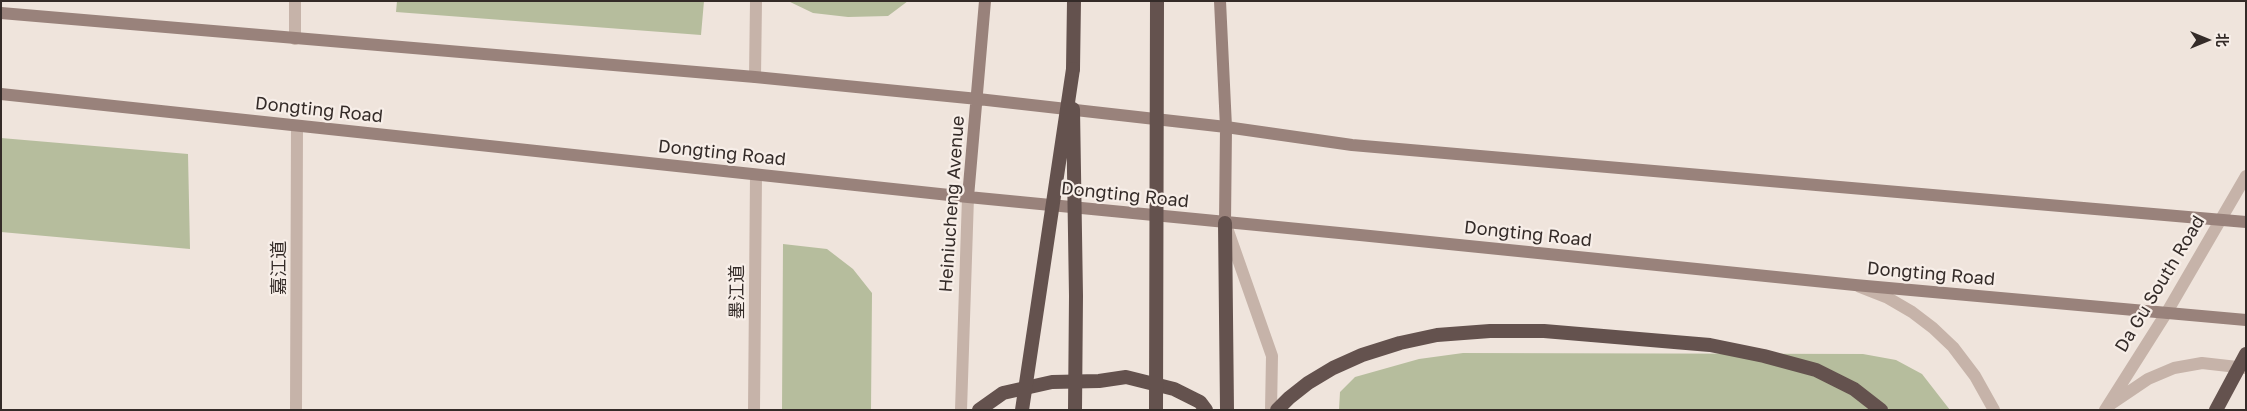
<!DOCTYPE html>
<meta charset="utf-8">
<style>
body{margin:0}
#map{position:relative;width:2247px;height:411px;overflow:hidden;background:#efe4dc;font-family:"Golos Text","Noto Sans SC",sans-serif}
canvas{display:block}
.frame{position:absolute;inset:0;border:2px solid #342b28;pointer-events:none}
.north{position:absolute;left:2182px;top:15px;width:50px;height:50px;-webkit-text-stroke:4px #f7eee8;paint-order:stroke;rotate:90deg;font-size:14px;font-weight:700;line-height:20px;text-align:center;color:#342b28}
.north::after{content:'';display:block;margin:auto;width:18px;height:22px;background:#342b28;clip-path:polygon(50% 0,100% 100%,50% 72%,0 100%)}
</style>
<div id="map">
<canvas width="2247" height="411"></canvas>
<div class="frame"></div>
<div class="north">北</div>
</div>
<script>
const g = document.querySelector('canvas').getContext('2d');
g.lineJoin = 'round';
function fill(path, color) { g.fillStyle = color; g.fill(path, 'evenodd'); }
const shape = rows => new Path2D(rows.map(r => 'M' + r).join(''));
function strokePath(path, color, width, dash) { g.strokeStyle = color; g.lineWidth = width; g.lineCap = dash ? 'butt' : 'round'; g.setLineDash(dash || []); g.stroke(path); }
function drawText(font, color, halo, rows, align = 'center') {
  g.font = font + ' "Golos Text","Noto Sans SC",sans-serif'; g.lineWidth = 4.5; g.setLineDash([]); g.textBaseline = 'middle'; g.strokeStyle = halo; g.fillStyle = color; for (const [text, x, y, turn = 0] of rows) {
    g.save(); g.translate(x, y); g.rotate((+turn || 0) * Math.PI / 180); g.textAlign = isNaN(turn) ? turn : align; if (halo) g.strokeText(text, 0, 0); g.fillText(text, 0, 0); g.restore();
  }
}
fill(shape([
 [397,1,704,1,701,35,396,12],
 [788,1,908,1,888,16,848,17,813,13],
 [1,138,188,154,190,249,1,232],
 [783,244,827,249,853,269,872,293,871,410,782,410],
 [1463,353,1863,354,1896,360,1922,374,1950,410,1339,410,1340,392,1355,377,1419,359]
]), '#b6bd9d');
strokePath(shape([
 [755,77,756,1],
 [1227,228,1272,356,1271,410],
 [754,410,756,175],
 [961,410,968,197]
]), '#c6b3a9', 12);
strokePath(shape([
 [295,39,295,1],
 [1860,287,1888,298,1912,312,1933,328,1953,347,1975,376,1994,410],
 [2111,404,2148,379,2174,368,2202,363,2246,368],
 [296,410,297,126],
 [2105,410,2167,312,2246,176]
]), '#c6b3a9', 12);
strokePath(shape([
 [1220,1,1226,127,1225,223],
 [1,13,755,77,978,99,1226,127,1352,145,2246,222],
 [1,94,968,197,1360,235,1855,285,2246,320],
 [968,197,985,1]
]), '#99827b', 12);
strokePath(shape([
 [1073,69,1074,1],
 [1225,223,1227,410],
 [979,410,1003,393,1052,382,1099,381,1126,377,1174,389,1200,402,1206,410],
 [1277,410,1289,398,1308,383,1333,368,1362,355,1400,343,1437,335,1490,331,1544,331,1710,345,1764,356,1816,370,1854,389,1881,410]
]), '#64524e', 14);
strokePath(shape([
 [1073,109,1076,296,1075,410],
 [1022,410,1073,69],
 [1156,410,1157,1],
 [2216,410,2246,354]
]), '#64524e', 14);
drawText('18px', '#342b28', '#f7eee8', [
 ["Dongting Road",319,110,6],
 ["Dongting Road",722,153,6],
 ["Dongting Road",1125,195,6],
 ["Heiniucheng Avenue",952,204,-86],
 ["Dongting Road",1528,234,6],
 ["嘉江道",279,268,-90],
 ["Dongting Road",1931,274,5],
 ["Da Gu South Road",2160,284,-59],
 ["墨江道",737,292,-90]
]);
</script>
